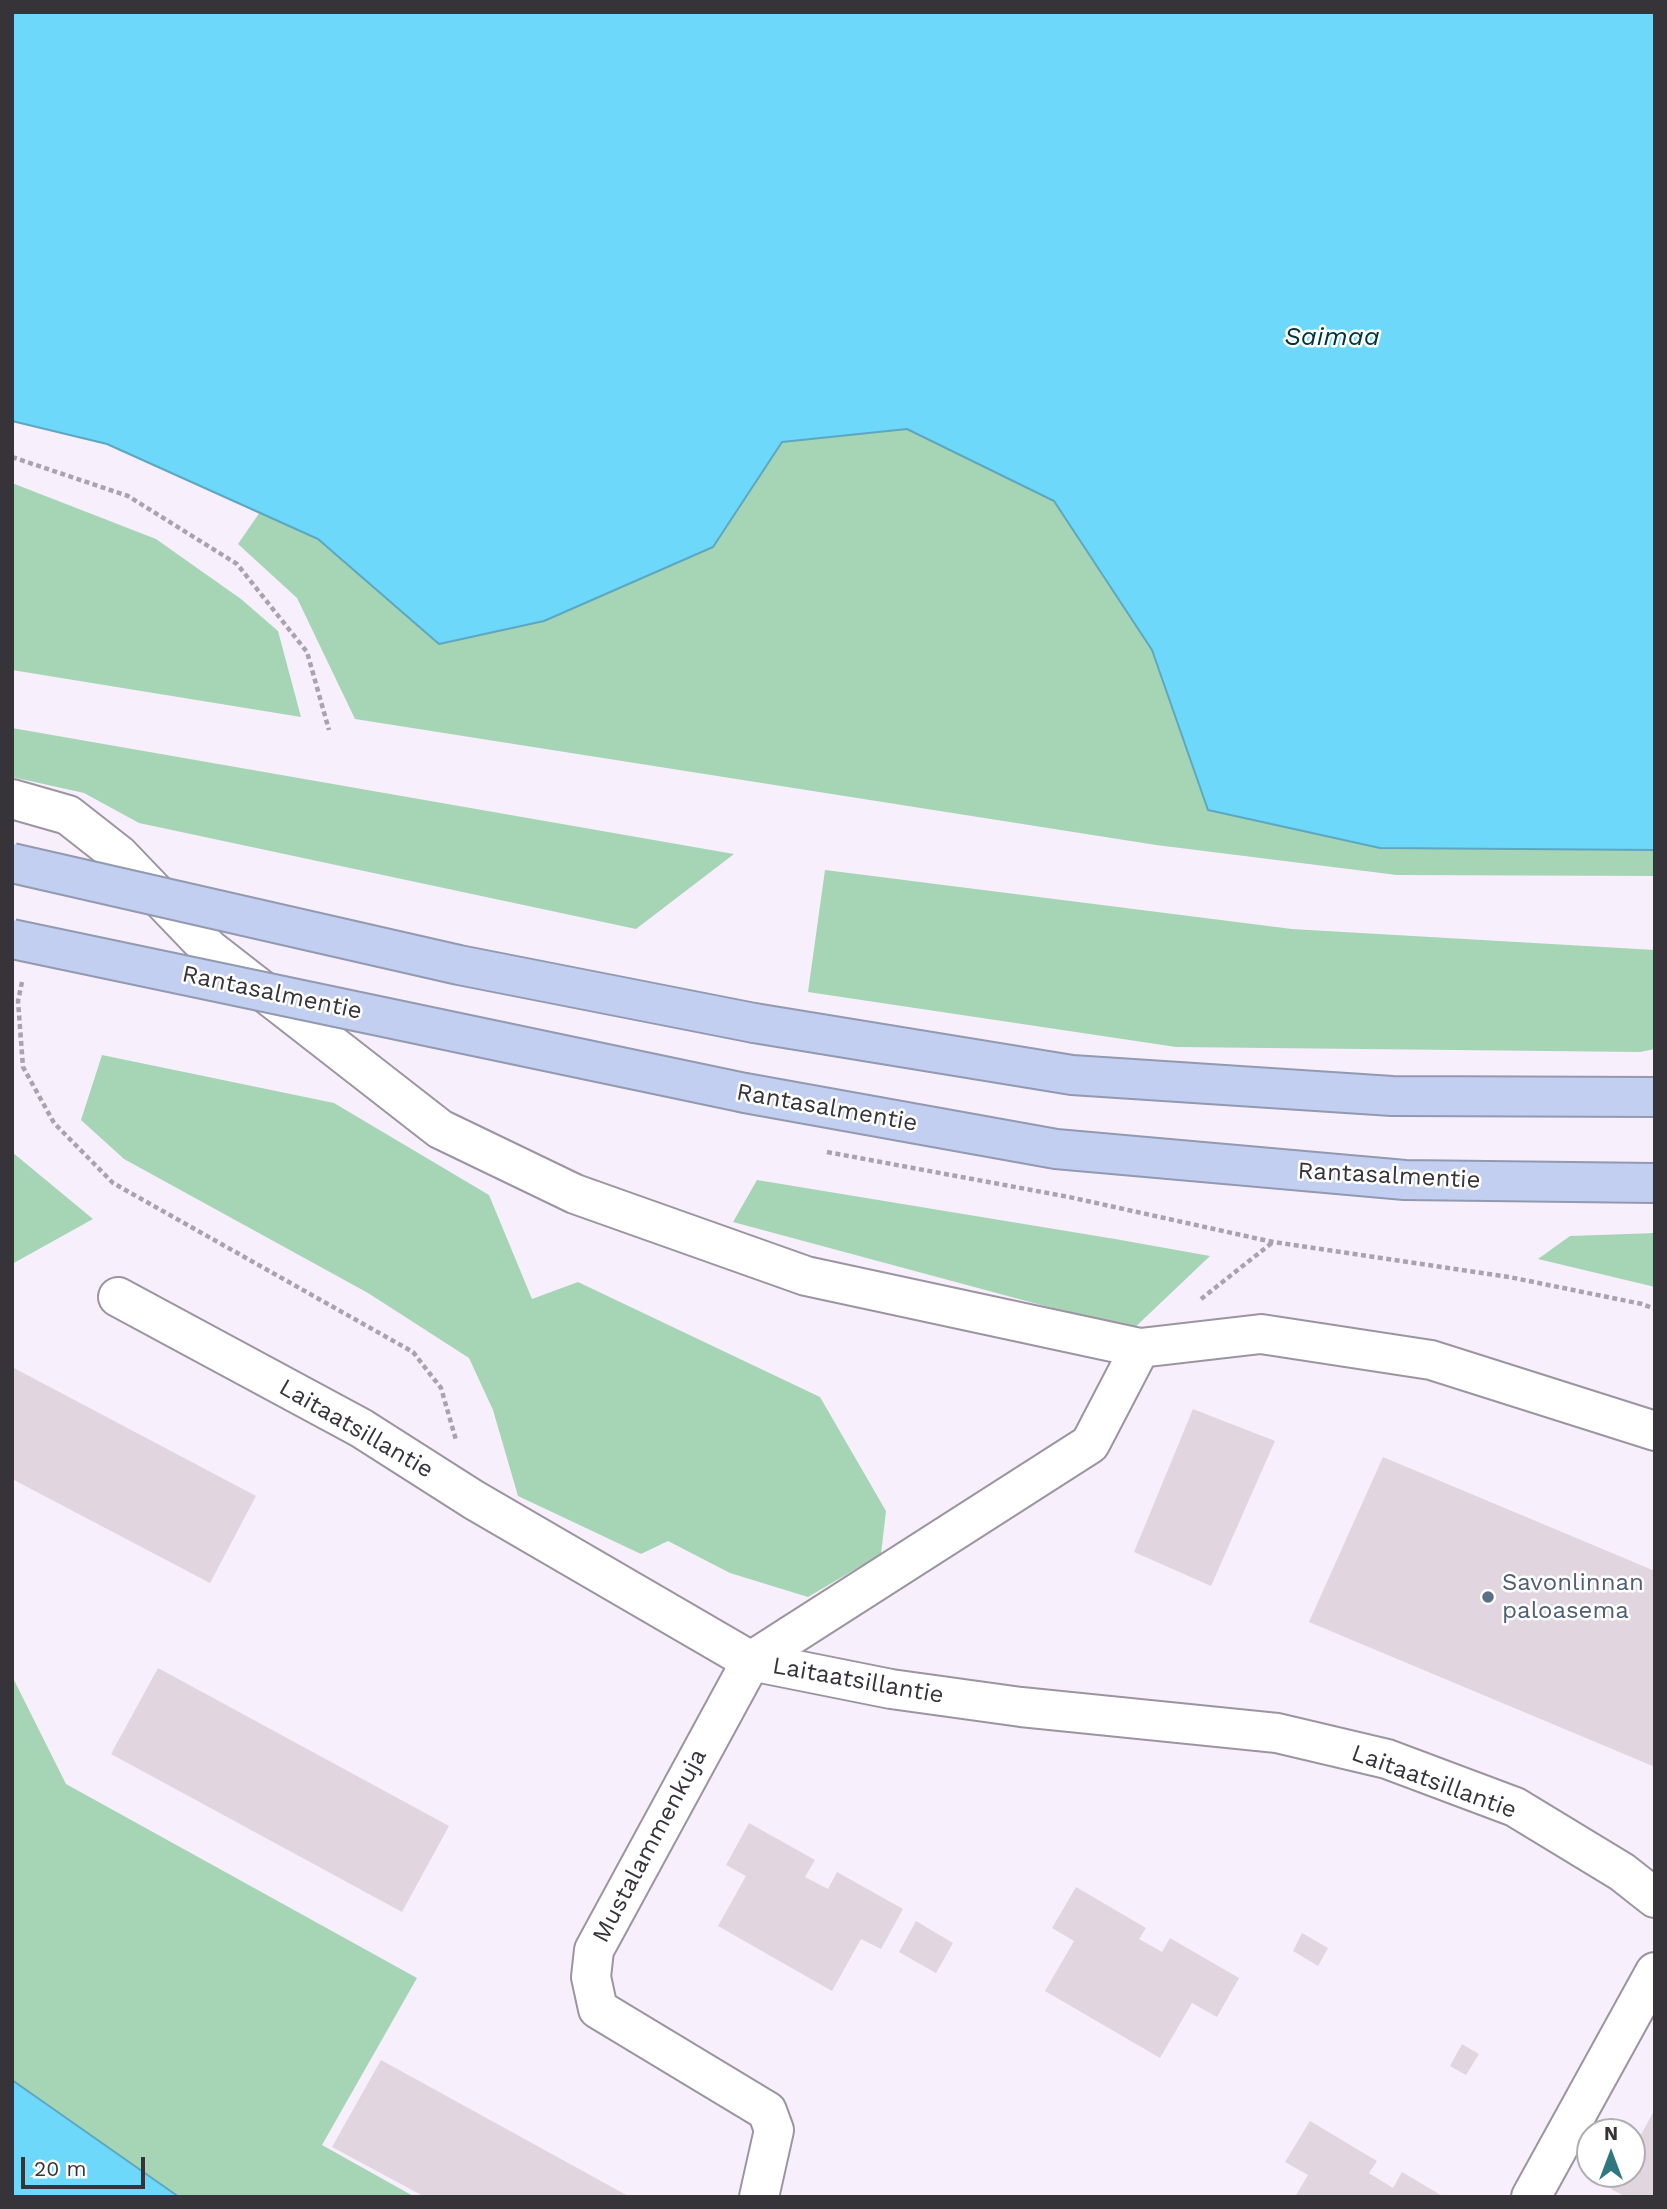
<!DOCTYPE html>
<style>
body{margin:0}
#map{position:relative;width:1667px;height:2209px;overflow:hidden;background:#f8effd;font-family:"Work Sans",sans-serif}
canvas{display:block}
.frame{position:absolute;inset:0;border:14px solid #373439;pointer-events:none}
.north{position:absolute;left:1576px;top:2118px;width:70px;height:70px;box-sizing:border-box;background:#fff;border:2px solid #afaeb0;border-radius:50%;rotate:0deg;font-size:19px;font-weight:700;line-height:28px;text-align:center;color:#373439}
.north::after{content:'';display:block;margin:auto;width:24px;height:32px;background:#2f787f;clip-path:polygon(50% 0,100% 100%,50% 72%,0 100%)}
.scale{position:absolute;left:21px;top:2157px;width:124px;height:32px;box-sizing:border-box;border:4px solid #373439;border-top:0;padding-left:9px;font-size:21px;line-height:24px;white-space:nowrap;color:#373439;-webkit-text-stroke:5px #fff;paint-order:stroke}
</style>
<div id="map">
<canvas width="1667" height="2209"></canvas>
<div class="frame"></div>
<div class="north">N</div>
<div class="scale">20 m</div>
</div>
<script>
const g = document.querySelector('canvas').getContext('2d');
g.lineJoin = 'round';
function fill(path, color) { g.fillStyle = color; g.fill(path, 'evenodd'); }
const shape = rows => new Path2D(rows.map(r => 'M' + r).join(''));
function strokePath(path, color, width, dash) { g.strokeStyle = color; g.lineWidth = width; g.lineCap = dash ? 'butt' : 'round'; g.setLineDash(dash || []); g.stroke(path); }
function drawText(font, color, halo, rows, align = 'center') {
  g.font = font + ' "Work Sans",sans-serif'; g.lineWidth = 5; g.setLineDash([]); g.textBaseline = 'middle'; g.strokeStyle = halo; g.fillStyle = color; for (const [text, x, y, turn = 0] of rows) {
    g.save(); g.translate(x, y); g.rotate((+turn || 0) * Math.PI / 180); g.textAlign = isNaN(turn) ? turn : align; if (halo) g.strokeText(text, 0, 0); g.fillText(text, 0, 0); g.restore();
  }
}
fill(shape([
 [907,429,1054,501,1152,650,1208,810,1380,848,1655,850,1655,876,1397,875,1156,845,355,719,297,598,238,544,260,512,318,539,440,644,544,621,713,547,782,442],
 [12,483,156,539,241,599,278,631,301,717,12,670],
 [12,728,734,854,636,929,139,823,84,793,12,777],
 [825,870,1292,929,1655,950,1655,1049,1640,1052,1176,1047,808,992],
 [102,1055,334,1103,489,1195,532,1299,578,1282,820,1397,886,1511,881,1554,808,1597,730,1573,668,1541,641,1554,518,1496,493,1410,469,1358,368,1293,124,1159,81,1120],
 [12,1152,93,1219,12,1264],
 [757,1180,1115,1239,1210,1256,1129,1333,1093,1319,733,1222],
 [1655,1233,1655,1287,1538,1259,1570,1236],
 [12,1676,66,1784,417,1978,322,2145,415,2197,179,2197,12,2080]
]), '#a6d5b5');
const water = shape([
 [12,12,1655,12,1655,850,1380,848,1208,810,1152,650,1054,501,907,429,782,442,713,547,544,621,439,644,318,539,107,444,12,421,12,12],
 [12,2080,179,2197,12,2197,12,2080]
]);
fill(water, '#6dd8f9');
strokePath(water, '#5da7bf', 2);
fill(shape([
 [12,1367,256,1496,210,1583,12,1479],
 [1193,1409,1275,1441,1211,1586,1134,1552],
 [1383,1457,1655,1571,1655,1767,1309,1622],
 [158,1668,449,1826,402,1912,111,1754],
 [749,1823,815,1860,805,1877,828,1889,837,1872,903,1909,881,1949,861,1939,832,1991,718,1926,746,1876,726,1865],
 [1076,1887,1146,1928,1139,1939,1162,1952,1170,1938,1239,1978,1217,2017,1192,2003,1160,2058,1045,1991,1074,1941,1052,1928],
 [916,1921,953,1943,936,1973,899,1952],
 [1302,1933,1328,1948,1318,1966,1293,1951],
 [1462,2044,1479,2054,1466,2075,1450,2066],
 [381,2060,630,2197,425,2197,332,2147],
 [1655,2109,1655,2197,1626,2197,1611,2189,1619,2174,1632,2174,1632,2151],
 [1310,2121,1377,2161,1369,2173,1393,2188,1402,2172,1444,2197,1295,2197,1308,2175,1285,2162]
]), '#e1d5df');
const minor = shape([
 [12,799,68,815,119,855,209,949,440,1129,575,1194,806,1276,1140,1348,1090,1444,751,1661,594,1950,591,1977,598,2009,767,2111,774,2130,759,2197],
 [118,1297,361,1428,474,1500,751,1661,891,1689,1021,1707,1277,1733,1387,1759,1515,1807,1622,1872,1655,1898],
 [1140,1348,1261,1334,1431,1360,1655,1431],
 [1531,2197,1655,1972]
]);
const highway = shape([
 [754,1023,1072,1075,1392,1096,1655,1097],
 [745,1093,1056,1149,1405,1180,1655,1183]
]);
strokePath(minor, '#9c94a1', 42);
strokePath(highway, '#9299b0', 42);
strokePath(shape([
 [12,457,128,496,237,564,307,652,329,730],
 [22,982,18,1001,23,1067,54,1123,113,1183,413,1352,441,1388,456,1440],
 [827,1152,1069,1197,1273,1242,1509,1277,1642,1304,1655,1309],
 [1201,1299,1273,1242]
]), '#a9a3ad', 4.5, [5, 3.5]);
strokePath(minor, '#fff', 38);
strokePath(highway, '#c3cff0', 38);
const highwayBridge = shape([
 [12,863,459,965,754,1023],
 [12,939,745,1093]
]);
strokePath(highwayBridge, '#9299b0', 42, []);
strokePath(highwayBridge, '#c3cff0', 38);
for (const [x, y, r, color] of [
 [1488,1597,7,"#5c6f8a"]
]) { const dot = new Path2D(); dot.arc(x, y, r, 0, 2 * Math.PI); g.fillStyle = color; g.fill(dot); strokePath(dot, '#fff', 2.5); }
drawText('24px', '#373439', '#fff', [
 ["Rantasalmentie",272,993,12],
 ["Rantasalmentie",827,1108,10],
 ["Rantasalmentie",1389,1176,3],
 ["Laitaatsillantie",356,1429,30],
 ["Laitaatsillantie",858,1681,10],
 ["Laitaatsillantie",1434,1782,20],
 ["Mustalammenkuja",650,1846,-62]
]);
drawText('24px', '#4e5e75', '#fff', [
 ["Savonlinnan",1502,1583],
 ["paloasema",1502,1611]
], 'left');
drawText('italic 26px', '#003340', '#fff', [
 ["Saimaa",1332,337]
]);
</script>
